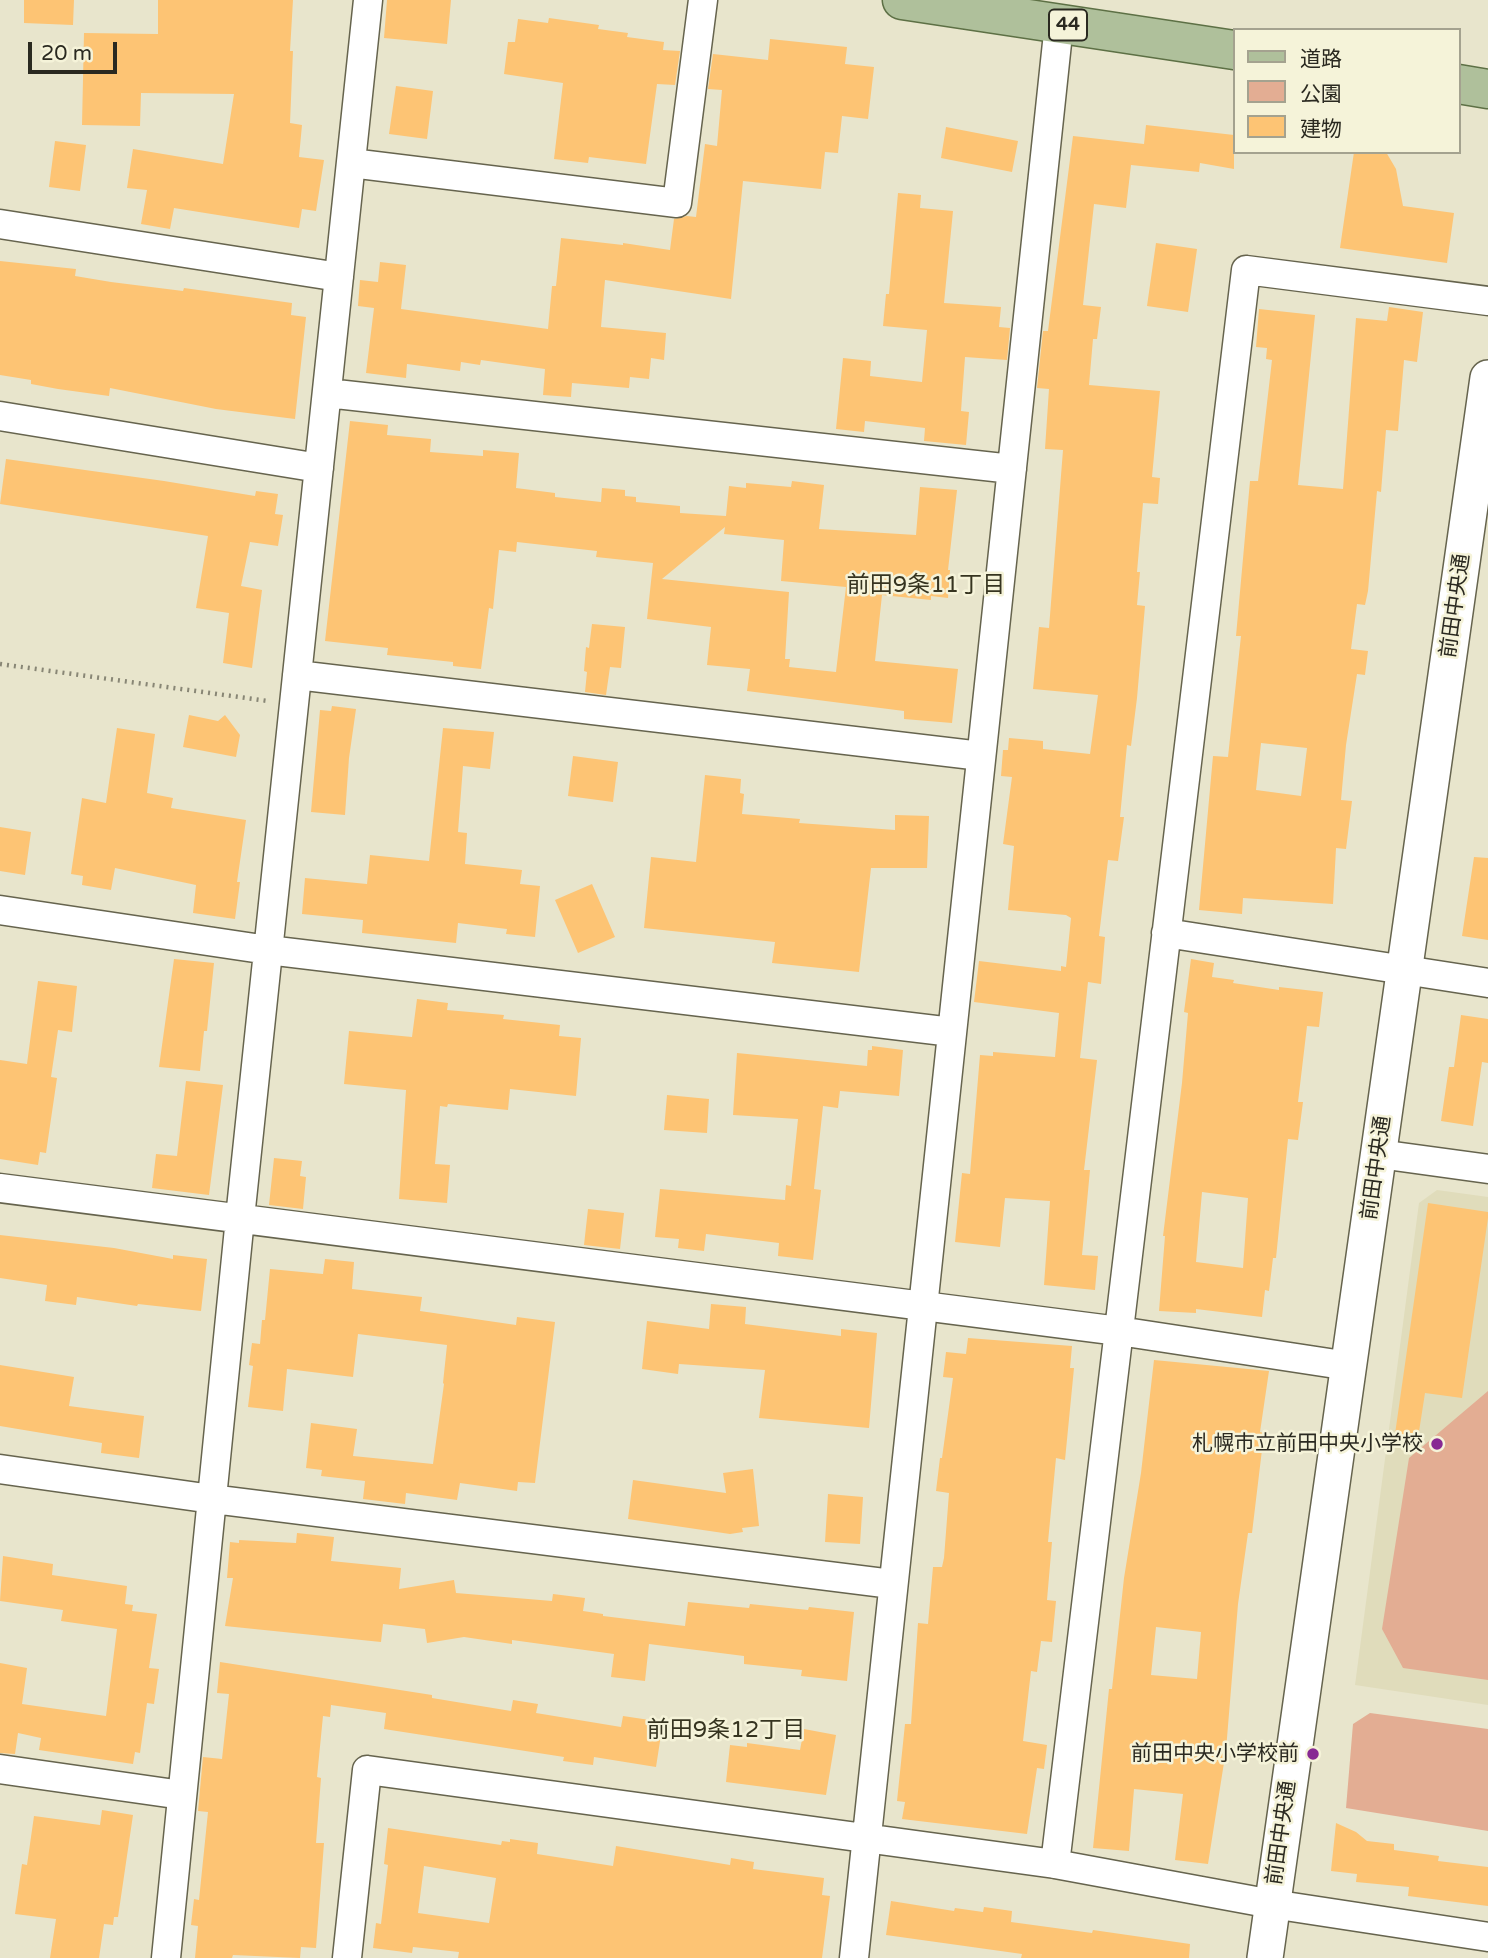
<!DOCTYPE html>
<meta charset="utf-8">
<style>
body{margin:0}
#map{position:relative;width:1488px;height:1958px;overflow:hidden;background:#e8e5cc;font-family:"Varela Round","Noto Sans JP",sans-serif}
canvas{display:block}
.legend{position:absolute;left:1233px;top:28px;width:228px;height:126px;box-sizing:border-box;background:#f5f3d9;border:2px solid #a4a28f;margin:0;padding:9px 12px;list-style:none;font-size:21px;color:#2a2920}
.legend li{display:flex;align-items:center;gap:14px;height:35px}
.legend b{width:35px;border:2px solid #a4a28f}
.scale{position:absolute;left:28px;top:42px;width:89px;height:32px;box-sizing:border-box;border:4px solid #2a2920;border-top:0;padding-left:9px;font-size:21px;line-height:24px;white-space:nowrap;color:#2a2920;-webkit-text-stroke:5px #f5f3d9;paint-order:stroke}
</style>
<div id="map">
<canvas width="1488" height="1958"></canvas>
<ul class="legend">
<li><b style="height:9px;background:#afc09b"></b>道路</li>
<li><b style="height:19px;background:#e3ad93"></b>公園</li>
<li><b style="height:19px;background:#fdc474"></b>建物</li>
</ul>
<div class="scale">20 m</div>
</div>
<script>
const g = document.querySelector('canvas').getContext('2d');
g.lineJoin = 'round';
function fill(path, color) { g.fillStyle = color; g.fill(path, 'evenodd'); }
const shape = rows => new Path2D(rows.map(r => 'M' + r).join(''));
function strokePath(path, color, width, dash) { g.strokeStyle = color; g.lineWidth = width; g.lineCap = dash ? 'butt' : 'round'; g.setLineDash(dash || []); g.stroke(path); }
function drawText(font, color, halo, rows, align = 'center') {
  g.font = font + ' "Varela Round","Noto Sans JP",sans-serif'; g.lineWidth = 5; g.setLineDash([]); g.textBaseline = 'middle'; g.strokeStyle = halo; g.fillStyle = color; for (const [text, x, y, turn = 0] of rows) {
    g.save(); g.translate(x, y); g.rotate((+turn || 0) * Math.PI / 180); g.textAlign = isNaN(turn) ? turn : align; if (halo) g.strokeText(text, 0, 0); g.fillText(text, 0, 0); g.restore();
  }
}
fill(shape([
 [1437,1190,1488,1197,1488,1705,1355,1685,1419,1203]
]), '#e0dcbb');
fill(shape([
 [1488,1391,1488,1680,1403,1668,1382,1629,1409,1458],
 [1370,1713,1488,1729,1488,1831,1346,1808,1353,1724]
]), '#e3ad93');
fill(shape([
 [24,0,74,0,73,25,24,23],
 [158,0,293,0,290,51,293,51,290,123,302,125,299,157,324,160,316,211,302,209,299,228,174,208,170,229,141,224,147,190,127,188,133,149,223,164,234,94,141,93,140,126,82,125,84,33,158,34],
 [387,0,451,0,447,44,384,38],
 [549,18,599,25,598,29,628,33,627,37,664,42,663,50,680,51,675,85,657,84,646,164,589,157,588,163,554,159,563,83,504,74,508,42,515,42,518,19,548,23],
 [770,39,847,47,845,64,874,67,868,119,842,116,838,153,825,152,821,189,743,181,731,299,605,280,601,327,666,333,664,360,651,358,649,379,630,377,629,388,572,383,571,397,543,395,545,369,481,360,480,365,461,362,460,371,407,364,406,378,366,373,374,308,358,306,360,280,378,282,380,262,406,265,401,309,548,329,552,286,556,286,561,238,623,245,623,243,670,250,674,219,687,216,696,217,705,144,717,146,722,90,708,89,713,54,768,60],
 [396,86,433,91,427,139,389,134],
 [1146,125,1234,135,1234,169,1200,163,1199,172,1131,165,1126,208,1094,204,1083,305,1101,307,1097,339,1093,339,1089,385,1160,391,1152,477,1160,478,1158,504,1143,503,1137,572,1140,572,1137,605,1145,606,1137,698,1131,746,1127,745,1120,817,1124,817,1118,861,1108,860,1099,936,1105,937,1101,984,1088,982,1080,1058,1097,1060,1084,1170,1090,1170,1082,1255,1098,1256,1095,1290,1044,1285,1050,1201,1005,1198,1000,1247,955,1242,962,1173,970,1174,980,1055,993,1056,993,1052,1055,1057,1059,1013,974,1002,979,961,1061,971,1061,966,1066,967,1071,918,1066,915,1008,910,1014,846,1003,844,1012,777,1001,776,1003,750,1008,750,1009,738,1043,741,1043,749,1090,754,1098,695,1033,689,1039,627,1049,628,1063,450,1045,449,1049,389,1037,388,1043,331,1048,331,1073,136,1144,144],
 [946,127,1018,141,1012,172,941,158],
 [55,141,86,145,80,191,49,187],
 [1354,152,1386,152,1396,169,1403,206,1454,213,1447,263,1340,248],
 [898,193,921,195,920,208,953,211,944,303,1001,307,999,327,1010,328,1007,360,965,357,961,411,969,412,966,445,924,441,925,428,865,421,864,432,836,429,843,358,871,361,870,376,922,382,927,330,883,326,886,294,889,294],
 [1156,243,1197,249,1188,312,1147,306],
 [0,261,76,269,75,276,111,282,183,291,184,288,292,303,291,315,306,317,295,419,216,409,110,388,109,396,58,389,31,384,31,380,0,375],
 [1389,307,1423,312,1417,362,1404,360,1398,431,1386,430,1381,492,1377,491,1368,591,1365,605,1357,604,1351,649,1368,651,1365,675,1357,674,1346,745,1341,800,1352,801,1346,849,1336,848,1333,904,1243,898,1242,914,1199,910,1213,756,1228,757,1241,636,1236,636,1250,481,1258,481,1272,360,1266,359,1267,348,1256,347,1259,309,1315,315,1298,485,1343,489,1356,318,1387,321],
 [1261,743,1307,748,1301,796,1256,790],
 [350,421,388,425,387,435,431,439,430,452,483,456,483,450,519,453,516,488,555,493,555,497,601,502,602,488,625,490,625,496,636,497,636,502,680,506,680,513,726,516,729,486,746,488,746,483,791,487,792,481,824,485,819,529,916,535,920,487,957,490,948,570,950,570,948,598,931,596,931,600,882,595,875,661,958,669,952,723,904,719,904,711,747,691,750,669,707,665,711,627,647,619,653,563,596,557,597,551,517,542,516,552,499,550,493,609,489,608,481,669,453,666,453,662,387,655,388,648,325,641],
 [725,527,724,534,784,540,781,581,846,587,836,672,789,667,790,659,785,659,789,592,662,579],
 [6,459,164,481,255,496,256,491,278,494,275,514,283,515,278,546,250,542,241,586,262,590,252,668,223,663,229,613,196,608,208,536,0,504],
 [592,624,625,627,621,668,610,667,606,695,585,692,587,672,584,671,586,647,589,648],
 [332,706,356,709,349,758,345,815,311,812,320,710,331,711],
 [189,715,218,721,225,715,240,735,236,757,183,747],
 [117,728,155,734,147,793,173,798,171,808,246,820,237,882,240,882,235,919,193,913,196,885,115,868,111,890,82,885,83,876,71,874,82,798,106,803],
 [443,728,494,732,490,769,463,766,458,832,467,833,465,864,522,870,520,884,540,886,535,937,506,934,507,929,458,923,456,943,362,933,363,920,302,914,305,878,367,884,370,855,429,861],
 [573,756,618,762,613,802,568,796],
 [705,775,741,779,740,793,744,794,742,814,800,819,799,823,895,830,895,815,929,816,927,868,871,868,859,972,772,963,775,942,644,928,651,857,696,862],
 [0,827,31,832,25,875,0,871],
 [1474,857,1488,858,1488,940,1462,936],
 [592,884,615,937,578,953,555,900],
 [174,959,214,963,207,1031,204,1031,200,1071,159,1067],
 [1191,959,1214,963,1212,977,1234,980,1233,983,1279,990,1279,987,1323,992,1319,1027,1307,1026,1298,1102,1303,1102,1298,1140,1288,1139,1276,1258,1273,1258,1269,1291,1265,1290,1262,1317,1196,1309,1196,1313,1159,1311,1165,1236,1163,1236,1182,1083,1188,1013,1184,1012],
 [1202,1192,1248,1198,1243,1268,1196,1262],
 [38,981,77,986,72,1032,58,1030,51,1077,57,1078,46,1153,40,1152,38,1165,0,1159,0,1060,27,1064],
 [417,999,448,1003,447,1010,504,1015,503,1019,560,1025,559,1036,581,1038,576,1096,510,1089,508,1110,448,1104,447,1107,440,1106,435,1164,450,1165,447,1203,399,1199,406,1090,344,1084,349,1031,412,1037],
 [1461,1015,1488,1019,1488,1063,1482,1062,1473,1126,1441,1121,1449,1067,1454,1067],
 [872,1046,903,1050,899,1096,840,1091,838,1108,823,1106,814,1189,821,1190,813,1260,778,1256,779,1243,706,1234,704,1251,678,1248,679,1239,655,1237,660,1189,785,1200,786,1185,791,1186,798,1119,733,1115,737,1053,867,1066,868,1050,872,1050],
 [186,1081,223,1085,209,1195,152,1188,156,1154,177,1156],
 [667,1095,709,1099,707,1133,664,1130],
 [274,1158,302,1161,300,1176,306,1177,303,1209,269,1205],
 [1428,1203,1488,1212,1488,1218,1462,1398,1425,1393,1418,1438,1395,1434],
 [588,1209,624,1213,620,1249,584,1245],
 [0,1235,114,1248,173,1259,173,1255,207,1259,201,1311,138,1304,137,1306,77,1297,76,1305,45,1301,47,1285,0,1278],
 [325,1259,354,1262,352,1289,422,1297,420,1311,516,1325,517,1317,555,1322,535,1483,518,1482,517,1491,460,1483,457,1500,406,1493,405,1504,363,1499,365,1481,321,1476,322,1470,306,1468,311,1423,357,1429,353,1456,433,1464,444,1384,443,1383,447,1345,358,1334,353,1377,287,1369,283,1411,248,1407,253,1366,249,1365,252,1343,260,1344,262,1320,265,1320,270,1269,323,1274],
 [711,1304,746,1307,745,1324,841,1336,841,1329,877,1333,869,1428,759,1418,765,1370,679,1364,678,1374,642,1369,647,1321,709,1329],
 [968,1338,1072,1346,1070,1368,1074,1368,1065,1460,1056,1458,1048,1542,1052,1542,1047,1600,1056,1601,1052,1642,1041,1641,1037,1672,1031,1671,1023,1741,1047,1745,1044,1769,1037,1768,1027,1834,902,1819,905,1802,897,1801,905,1724,911,1724,918,1623,928,1624,933,1567,942,1567,944,1558,949,1493,936,1491,940,1458,942,1458,953,1378,943,1377,946,1352,966,1354],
 [1154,1360,1269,1371,1260,1432,1264,1433,1252,1533,1248,1533,1238,1604,1226,1750,1208,1864,1175,1860,1183,1794,1134,1789,1129,1851,1093,1848,1109,1689,1112,1689,1124,1578,1141,1473],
 [1156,1627,1201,1632,1197,1679,1151,1675],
 [0,1365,74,1377,69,1406,144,1416,139,1458,101,1453,102,1443,0,1426],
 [753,1469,759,1526,742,1528,743,1532,730,1534,628,1519,633,1480,726,1493,723,1473],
 [828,1494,863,1497,860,1544,825,1542],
 [297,1533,334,1537,331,1561,401,1568,399,1589,454,1580,456,1593,552,1601,553,1594,585,1598,583,1611,603,1614,603,1616,685,1626,688,1602,749,1608,750,1604,808,1610,809,1607,854,1612,847,1681,801,1676,802,1670,744,1664,744,1656,649,1644,645,1681,611,1677,614,1654,512,1640,512,1644,464,1637,427,1643,425,1629,383,1624,381,1642,225,1626,233,1578,227,1578,230,1542,239,1543,239,1540,296,1543],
 [3,1556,53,1564,52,1575,127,1586,125,1604,133,1605,132,1611,157,1614,149,1668,159,1669,154,1704,147,1703,140,1753,135,1752,133,1764,39,1750,41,1738,18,1733,15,1754,0,1753,0,1663,27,1668,22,1704,106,1716,117,1629,61,1621,63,1610,0,1601],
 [220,1662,432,1695,432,1698,511,1711,513,1700,538,1704,536,1713,621,1727,623,1716,663,1722,656,1767,594,1757,593,1765,563,1761,564,1757,384,1729,386,1713,331,1705,330,1717,323,1716,317,1777,321,1778,316,1843,324,1843,316,1948,301,1947,300,1958,233,1955,232,1958,195,1958,198,1926,191,1925,194,1899,199,1900,208,1812,198,1811,203,1757,222,1759,229,1694,217,1693],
 [804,1729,836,1735,826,1795,726,1782,730,1745,747,1747,747,1743,800,1750],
 [102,1810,133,1815,118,1917,114,1917,113,1925,104,1924,99,1958,50,1958,56,1919,15,1914,22,1864,27,1865,34,1816,100,1825],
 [1336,1823,1356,1832,1367,1841,1394,1844,1394,1850,1439,1856,1438,1861,1488,1867,1488,1906,1408,1896,1409,1887,1356,1882,1357,1874,1331,1871],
 [388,1828,501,1845,502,1841,510,1842,510,1839,538,1843,537,1854,613,1866,616,1846,730,1865,731,1858,754,1862,753,1869,824,1878,822,1895,830,1896,822,1958,458,1958,459,1952,413,1947,412,1953,373,1948,376,1923,381,1924,388,1865,384,1864],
 [424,1866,496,1878,489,1923,418,1913],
 [891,1901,954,1911,955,1908,983,1912,984,1907,1012,1911,1011,1922,1092,1933,1093,1930,1190,1944,1189,1958,1021,1958,1022,1954,886,1935]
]), '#fdc474');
const minor = shape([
 [351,163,677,203,703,0],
 [0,224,339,277],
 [327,393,1012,469],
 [0,416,319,468],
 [297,675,981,756],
 [0,910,268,950,952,1032],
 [1166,933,1488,983],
 [1379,1154,1488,1169],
 [0,1188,1119,1331,1349,1366],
 [0,1469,212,1499,892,1584],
 [0,1769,182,1795],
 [1055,1864,1246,270,1488,301],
 [166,1958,240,1218,368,0],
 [347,1958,367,1770,1055,1864,1272,1904,1488,1937],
 [854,1958,1059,24]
]);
const tertiary = shape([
 [1265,1958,1488,378]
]);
const primary = shape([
 [902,0,1234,50],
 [1458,84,1488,89]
]);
strokePath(minor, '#66644e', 31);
strokePath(tertiary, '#66644e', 38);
strokePath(primary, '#5d7045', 41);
strokePath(shape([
 [0,664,268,701]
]), '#888675', 4.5, [2, 5]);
strokePath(minor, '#fff', 28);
strokePath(tertiary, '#fff', 35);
strokePath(primary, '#afc09b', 38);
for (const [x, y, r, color] of [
 [1437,1444,7,"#872993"],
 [1313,1754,7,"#872993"]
]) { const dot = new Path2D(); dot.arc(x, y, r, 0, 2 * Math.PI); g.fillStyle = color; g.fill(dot); strokePath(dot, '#f5f3d9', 2.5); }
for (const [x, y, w] of [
 [1068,25,38]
]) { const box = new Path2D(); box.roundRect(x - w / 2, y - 15.5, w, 31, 5); g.fillStyle = '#f5f3d9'; g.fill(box); strokePath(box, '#2a2920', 2); }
drawText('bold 19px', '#2a2920', null, [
 ["44",1068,25]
]);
drawText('21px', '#2a2920', '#f5f3d9', [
 ["前田中央通",1456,606,-82],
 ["前田中央通",1377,1168,-82],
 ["前田中央通",1282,1833,-82]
]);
drawText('21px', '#2a2920', '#f5f3d9', [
 ["札幌市立前田中央小学校",1423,1444],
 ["前田中央小学校前",1299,1754]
], 'right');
drawText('23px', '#363420', '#f5f3d9', [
 ["前田9条11丁目",926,586],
 ["前田9条12丁目",726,1731]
]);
</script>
